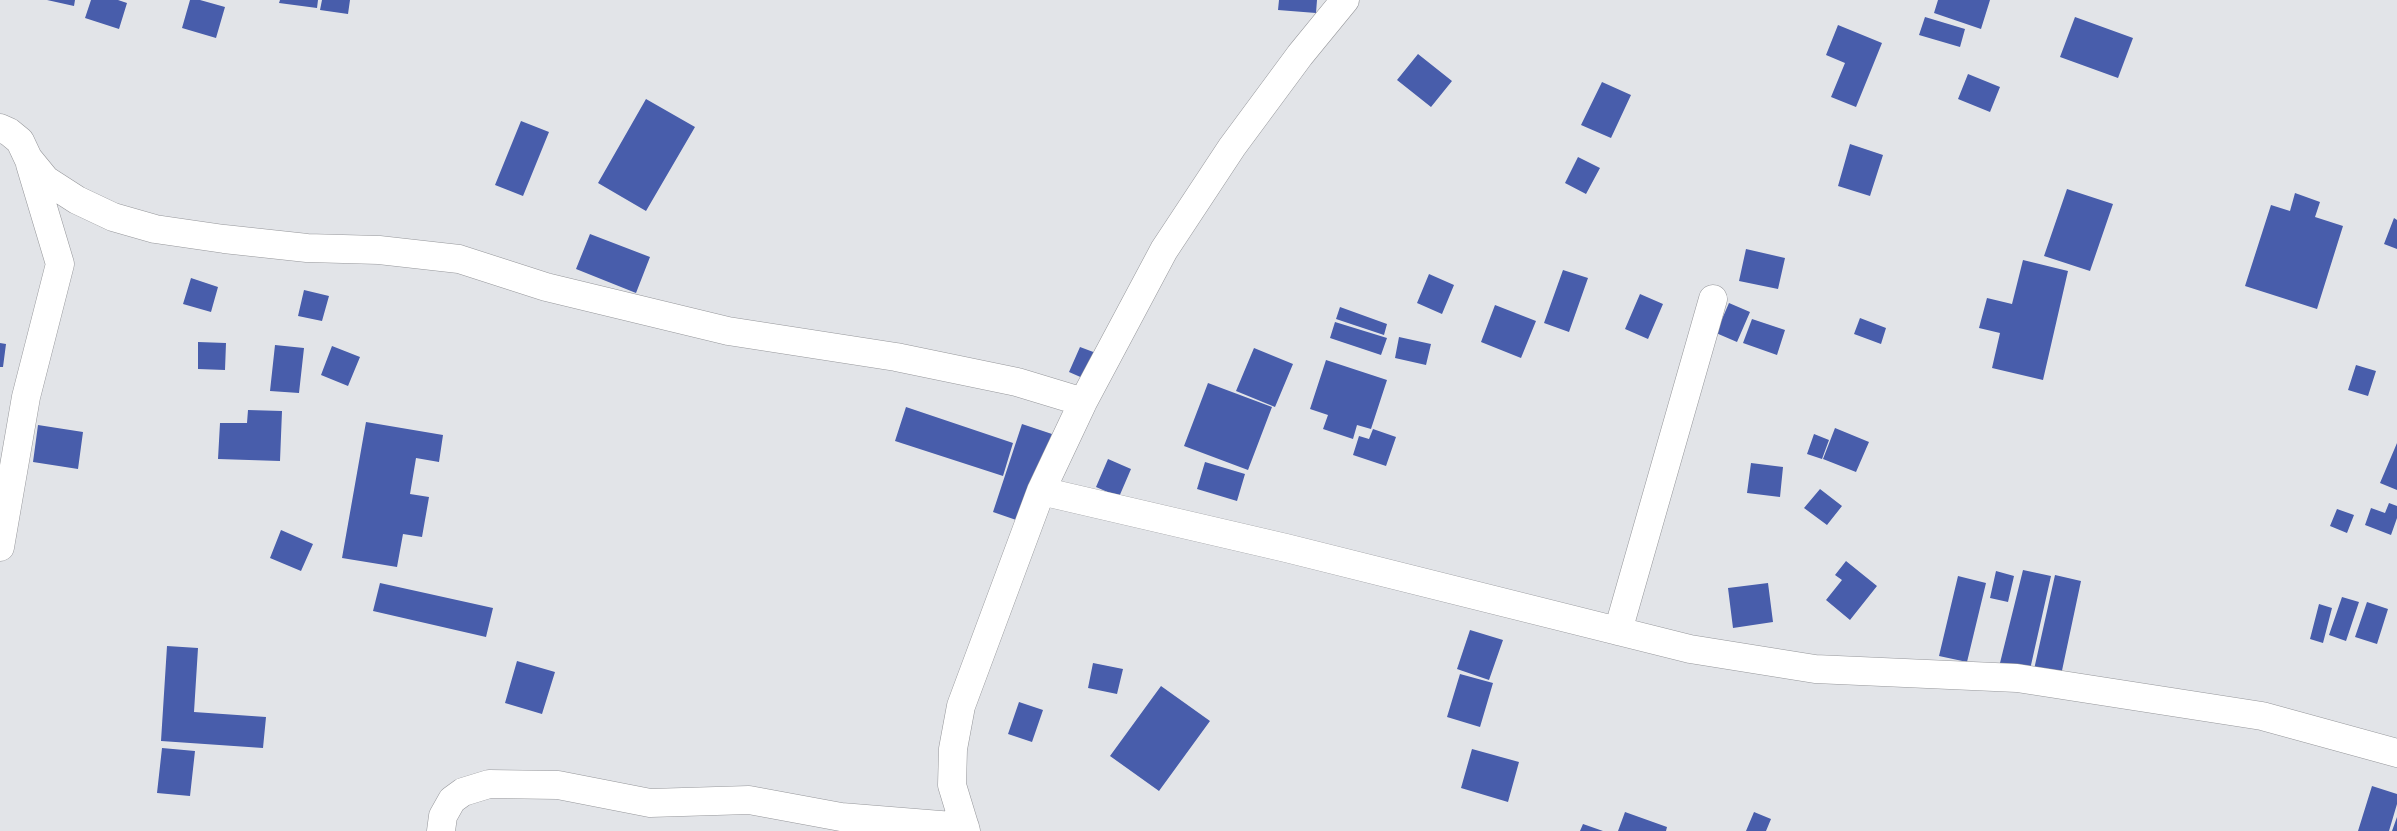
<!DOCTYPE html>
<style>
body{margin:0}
canvas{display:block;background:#e2e4e8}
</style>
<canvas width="2397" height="831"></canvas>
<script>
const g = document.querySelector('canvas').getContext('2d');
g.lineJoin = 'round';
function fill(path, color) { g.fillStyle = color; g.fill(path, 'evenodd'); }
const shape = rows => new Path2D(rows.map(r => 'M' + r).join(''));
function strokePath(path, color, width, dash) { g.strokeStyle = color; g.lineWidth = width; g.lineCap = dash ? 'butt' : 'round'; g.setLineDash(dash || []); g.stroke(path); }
fill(shape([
 [47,0,75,0,74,6],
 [91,0,118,0,127,3,119,29,85,18],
 [190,0,200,0,225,7,216,38,182,28],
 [280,0,318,0,317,8,279,3],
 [322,0,350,0,348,14,320,10],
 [1279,0,1317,0,1316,13,1278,10],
 [1938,0,1990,0,1981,29,1934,13],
 [1925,17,1965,29,1960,47,1919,35],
 [2075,17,2133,38,2118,78,2060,57],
 [1838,25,1882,43,1856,107,1831,97,1845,63,1826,55],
 [1418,54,1452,81,1431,107,1397,80],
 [1968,74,2000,87,1990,112,1958,99],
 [1602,82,1631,95,1611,138,1581,125],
 [646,99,695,127,646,211,598,183],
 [521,121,549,132,523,196,495,185],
 [1850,144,1883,155,1870,196,1838,186],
 [1578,157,1600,168,1586,194,1565,183],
 [2067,189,2113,204,2090,271,2044,256],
 [2295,193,2320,202,2315,217,2343,226,2317,309,2245,286,2271,205,2290,211],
 [2394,218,2397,220,2397,249,2384,244],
 [590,234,650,257,636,293,576,269],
 [1746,249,1785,258,1778,289,1739,281],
 [2023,260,2068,271,2043,380,1992,368,2000,333,1979,328,1987,298,2012,304],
 [1563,270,1588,278,1569,332,1544,323],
 [1429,274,1454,285,1442,314,1417,303],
 [191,278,218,287,211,312,183,304],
 [304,290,329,296,322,321,298,316],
 [1640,294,1663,304,1648,339,1625,329],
 [1729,303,1750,312,1737,342,1716,333],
 [1495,305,1536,321,1521,358,1481,342],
 [1340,307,1387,324,1384,335,1336,319],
 [1860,318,1886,328,1881,344,1854,334],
 [1752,319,1785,330,1777,355,1743,343],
 [1335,322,1387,338,1381,355,1330,338],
 [1399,337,1431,344,1426,365,1395,358],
 [198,342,226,343,225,370,198,369],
 [0,343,6,344,3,367,0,367],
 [275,345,304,348,299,393,270,391],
 [332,346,360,357,348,386,321,375],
 [1080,347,1096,353,1085,379,1069,372],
 [1254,348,1293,364,1275,407,1236,391],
 [1326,360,1387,380,1371,429,1357,425,1353,439,1323,429,1328,415,1310,409],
 [2356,365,2376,371,2368,396,2348,390],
 [1208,383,1272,407,1248,470,1184,446],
 [906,407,1013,443,1003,476,895,441],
 [248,410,282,411,280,461,218,459,220,423,247,423],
 [366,422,443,435,439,462,416,458,410,494,429,497,422,537,403,534,397,567,342,558],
 [1022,424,1052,434,1022,522,993,512],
 [38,425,83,432,78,469,33,462],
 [1835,428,1869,442,1856,472,1823,459],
 [1373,429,1396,437,1386,466,1353,455,1359,436,1369,439],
 [1814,434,1829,440,1822,459,1807,454],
 [2397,443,2397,490,2380,483],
 [1108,459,1131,469,1119,497,1096,487],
 [1205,462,1245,474,1237,501,1197,489],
 [1751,463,1783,467,1780,497,1747,493],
 [1820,489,1842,506,1827,525,1804,508],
 [2389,503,2397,506,2397,518,2391,535,2365,525,2371,508,2385,513],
 [2337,509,2354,515,2347,533,2330,526],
 [281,530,313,544,301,571,270,558],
 [1846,561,1877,586,1850,620,1826,600,1842,580,1835,575],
 [2023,570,2051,576,2029,674,1999,667],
 [1996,571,2014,576,2008,602,1990,598],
 [2055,575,2081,581,2060,680,2033,674],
 [1958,576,1986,583,1967,662,1939,656],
 [380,583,493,608,486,637,373,611],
 [1768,583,1773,622,1733,628,1728,588],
 [2342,597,2359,602,2346,641,2329,635],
 [2367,602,2388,609,2377,644,2355,637],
 [2319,604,2332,608,2323,643,2310,639],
 [1470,630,1503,640,1489,680,1457,669],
 [167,646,198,648,194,712,266,717,263,748,161,741],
 [517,661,555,672,542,714,505,703],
 [1093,663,1123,669,1117,694,1088,688],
 [1460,674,1493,683,1480,727,1447,717],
 [1161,686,1210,721,1159,791,1110,756],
 [1019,702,1043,710,1032,742,1008,734],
 [162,748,195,751,190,796,157,793],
 [1472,749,1519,762,1508,802,1461,788],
 [2372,786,2397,794,2397,804,2389,831,2358,831],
 [1625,812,1667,827,1666,831,1618,831],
 [1754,812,1771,819,1766,831,1746,831],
 [2397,817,2397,831,2392,831],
 [1583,824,1603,831,1580,831]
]), '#485dab');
const minor = shape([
 [0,128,9,132,20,141,28,158,46,180,77,200,113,217,155,229,224,239,307,248,379,250,459,259,546,287,728,331,896,357,1017,382,1083,402],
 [1041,491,1286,548,1690,649,1815,669,2017,678,2262,716,2397,753],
 [0,547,26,397,60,264,30,164],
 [1618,631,1713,299],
 [441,831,443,816,452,800,463,792,489,784,558,785,650,803,749,800,841,817,965,827],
 [966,831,952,785,953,749,961,706,1041,491,1083,402,1164,250,1232,147,1300,55,1345,0]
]);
strokePath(minor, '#96979b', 29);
strokePath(minor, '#fff', 28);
</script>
